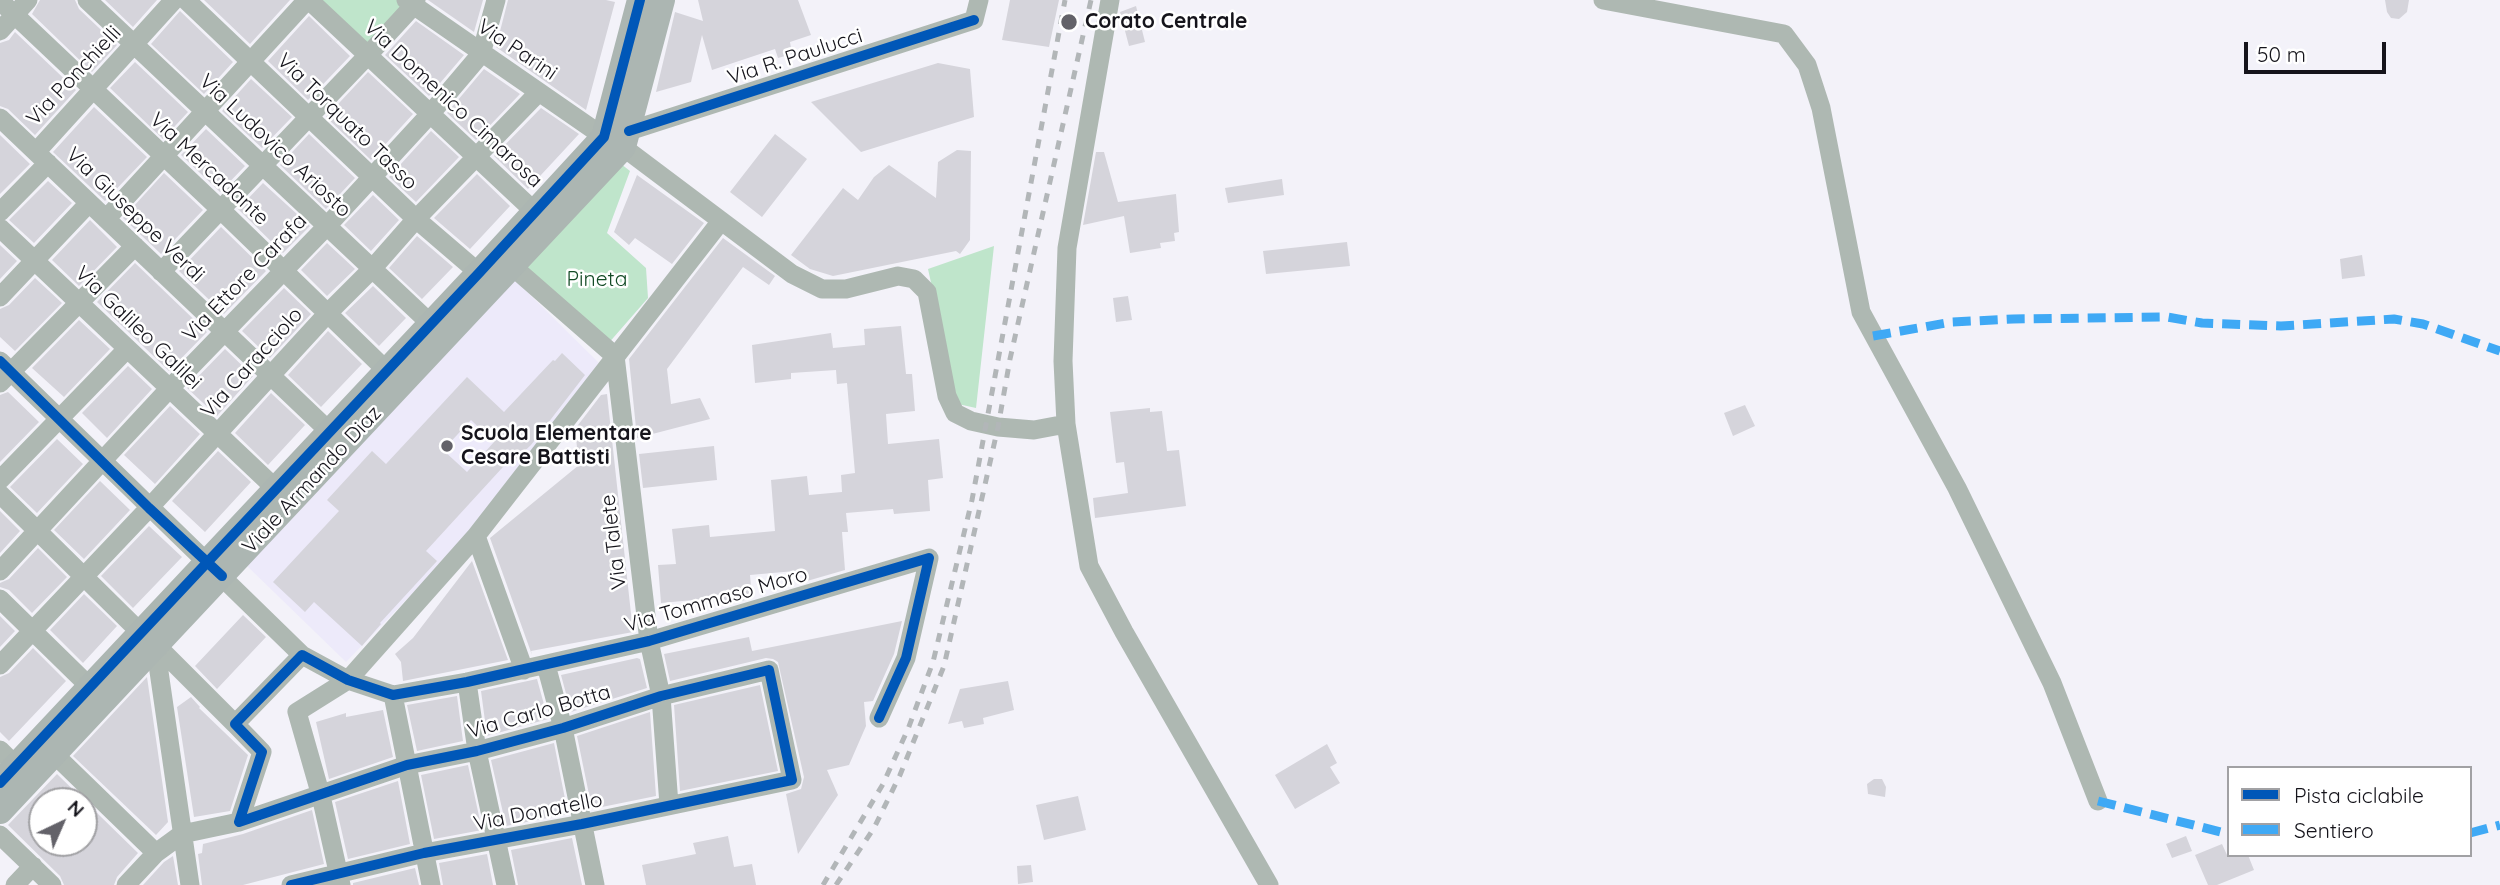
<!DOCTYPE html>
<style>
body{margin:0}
#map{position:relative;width:2500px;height:885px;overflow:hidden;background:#f3f2f9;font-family:Quicksand,sans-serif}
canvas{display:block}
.legend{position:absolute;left:2227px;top:766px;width:245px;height:91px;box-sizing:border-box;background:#fff;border:2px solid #a1a1a4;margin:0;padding:9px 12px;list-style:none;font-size:21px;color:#15141b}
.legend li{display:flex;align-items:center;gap:14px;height:35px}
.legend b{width:35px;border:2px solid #a1a1a4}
.north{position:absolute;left:28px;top:787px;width:70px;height:70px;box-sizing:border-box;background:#fff;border:2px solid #a1a1a4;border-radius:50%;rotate:44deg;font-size:19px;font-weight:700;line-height:28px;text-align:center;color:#15141b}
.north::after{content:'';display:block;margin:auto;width:24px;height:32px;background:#636269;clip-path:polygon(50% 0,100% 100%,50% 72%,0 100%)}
.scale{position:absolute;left:2244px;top:42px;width:142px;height:32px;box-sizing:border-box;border:4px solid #15141b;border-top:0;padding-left:9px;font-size:21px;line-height:24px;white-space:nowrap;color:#15141b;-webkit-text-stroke:5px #fff;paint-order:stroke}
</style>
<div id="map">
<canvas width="2500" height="885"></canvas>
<ul class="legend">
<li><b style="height:9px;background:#0057b8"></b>Pista ciclabile</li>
<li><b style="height:9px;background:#3fa9f5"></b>Sentiero</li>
</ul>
<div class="north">N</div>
<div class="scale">50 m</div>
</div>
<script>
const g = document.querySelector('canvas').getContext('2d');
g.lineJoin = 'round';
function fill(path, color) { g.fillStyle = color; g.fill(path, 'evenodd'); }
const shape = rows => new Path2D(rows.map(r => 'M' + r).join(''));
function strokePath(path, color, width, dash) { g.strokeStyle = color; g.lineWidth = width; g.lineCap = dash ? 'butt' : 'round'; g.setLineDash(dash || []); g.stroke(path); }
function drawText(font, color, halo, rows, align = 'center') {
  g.font = font + ' Quicksand,sans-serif'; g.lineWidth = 5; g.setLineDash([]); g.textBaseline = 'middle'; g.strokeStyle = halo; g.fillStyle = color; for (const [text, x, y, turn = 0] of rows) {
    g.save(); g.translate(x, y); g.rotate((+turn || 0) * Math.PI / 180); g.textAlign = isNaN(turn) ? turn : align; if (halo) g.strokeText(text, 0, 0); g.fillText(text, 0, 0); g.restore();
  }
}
fill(shape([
 [513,278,599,363,476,528,346,662,245,564]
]), '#edeafa');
fill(shape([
 [318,0,397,0,406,6,368,45],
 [616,160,630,171,607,233,646,268,648,298,607,345,520,267],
 [994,246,976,408,958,404,928,269]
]), '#bfe5cb');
fill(shape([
 [40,0,75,0,79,9,117,45,92,72,32,14],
 [105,0,157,0,133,27],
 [204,0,290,0,250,44],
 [428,0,483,0,474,32],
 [508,0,606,0,615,2,586,110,496,47],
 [698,0,798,0,811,35,790,42,792,54,778,58,775,49,712,70,702,35,691,82,656,92,675,12,703,21],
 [1010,0,1059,0,1049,47,1002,40],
 [2385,0,2409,0,2407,12,2399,19,2391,18,2387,12],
 [1136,6,1145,42,1129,46,1120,12],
 [180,11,233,62,204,94,151,44],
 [309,16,350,56,308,100,268,61],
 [416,21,464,55,429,96,385,55],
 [15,32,76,90,35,135,8,109,0,106,0,43,9,40],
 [135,62,188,112,163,139,110,88],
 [938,63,970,69,974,117,861,152,811,102],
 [484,69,520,94,476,140,447,113],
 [368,72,413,114,371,160,326,117],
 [251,79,292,117,262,148,222,111],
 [94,107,147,157,105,201,53,152],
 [541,108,579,134,528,189,494,156],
 [206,129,245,166,220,192,181,155],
 [431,131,459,157,416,202,389,177],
 [309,134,355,178,326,209,280,165],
 [775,134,807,159,762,217,730,192],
 [0,135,30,164,0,194],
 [957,150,971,151,970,240,960,254,956,251,833,276,810,269,791,255,843,188,858,200,874,177,889,165,936,198,938,162],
 [1096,152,1104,152,1118,202,1176,194,1179,232,1174,233,1175,241,1160,243,1161,248,1130,253,1124,216,1083,225],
 [164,173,203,210,161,254,123,218],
 [477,174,510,206,470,249,434,218],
 [637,175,704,223,672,264,635,238,629,245,614,232],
 [1282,179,1284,195,1228,203,1225,188],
 [48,181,72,203,34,243,9,220],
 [263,183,310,226,283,253,238,209],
 [373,195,399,220,371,251,344,225],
 [90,220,117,247,79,286,52,260],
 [221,227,266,271,224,314,179,271],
 [417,236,453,267,422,299,389,268],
 [723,238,775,276,769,285,743,267,667,369,671,404,700,398,710,419,637,438,629,359],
 [1347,242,1350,266,1266,274,1263,251],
 [327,243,355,269,327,296,301,270],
 [0,245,17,261,0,279],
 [2362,255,2365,276,2342,279,2340,259],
 [135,263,207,332,169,371,97,302],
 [35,278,62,303,15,351,0,337,0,309,9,305],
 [373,286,406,318,379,346,345,313],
 [284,288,311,314,270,358,242,331],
 [1128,296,1132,320,1116,322,1113,298],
 [79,320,110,349,64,397,32,368],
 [901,326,906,374,912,374,915,411,886,414,888,444,939,439,943,478,928,480,930,511,894,514,893,509,846,513,848,532,842,532,845,570,807,581,806,570,750,575,752,598,727,605,716,606,715,598,661,603,658,565,676,564,672,529,709,525,710,537,775,531,771,480,807,476,809,495,842,492,841,475,855,473,847,383,837,384,836,370,791,373,791,379,755,383,752,345,831,333,833,348,865,345,864,329],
 [328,331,362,364,321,407,288,375],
 [225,349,253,376,217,416,187,388],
 [562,353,585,375,531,445,516,459,513,456,426,551,437,561,380,623,381,624,362,646,314,602,305,612,273,582,339,511,327,500,372,451,386,464,467,377,504,412,553,360,555,361],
 [471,420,494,442,467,472,443,450],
 [128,366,152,389,107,438,82,413],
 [8,392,39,422,0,462,0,395],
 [271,393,305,425,268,465,235,433],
 [607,394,633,632,531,651,532,655,490,538,579,465,575,429,601,395],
 [1745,405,1755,426,1733,436,1724,413],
 [170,406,200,434,155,484,124,455],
 [1150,408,1150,412,1162,411,1167,451,1179,450,1186,506,1095,518,1093,498,1128,493,1124,462,1116,463,1110,412],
 [57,439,83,464,37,513,10,487],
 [714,446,717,480,643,488,639,454],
 [218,451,251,482,205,532,172,501],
 [100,481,130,510,84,559,54,530],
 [0,511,20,531,0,553],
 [149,526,182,557,133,608,101,576],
 [38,548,67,577,32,613,9,590,0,587,0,583,9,579],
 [472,561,508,660,403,681,401,662,395,654,413,638],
 [84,594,117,626,83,663,50,630],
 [243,615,266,637,217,689,195,666],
 [0,616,15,631,0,647],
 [902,621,894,654,873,701,864,702,866,726,849,765,827,770,838,795,798,854,786,794,801,789,804,777,778,662,773,659,766,658,670,681,664,654,749,637,752,651],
 [33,648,66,681,9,741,0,732,0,677,9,673],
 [637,658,640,659,647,688,571,712,561,675],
 [147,677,168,822,156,835,73,756],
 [537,679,548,719,487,736,481,691],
 [1008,681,1014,710,983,718,984,724,964,728,962,721,948,724,960,689],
 [760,685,778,771,680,791,674,705],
 [457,696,463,741,417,751,407,705],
 [191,697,200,707,199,708,248,755,230,811,194,817,177,707],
 [383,710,393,757,329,779,316,722,346,713,346,717],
 [650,712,656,796,592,809,577,736],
 [554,743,568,814,506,826,491,760],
 [1327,744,1337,763,1330,767,1340,783,1295,809,1275,775],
 [468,765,482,830,434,839,421,775],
 [57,774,138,853,117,877,114,885,64,885,60,876,8,825],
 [42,801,84,801,84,843,42,843],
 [1874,779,1882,779,1886,787,1885,797,1868,794,1867,784],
 [398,781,410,844,348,859,335,802],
 [1078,796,1086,830,1044,840,1036,805],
 [312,810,324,864,243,885,202,885,198,854,202,853,203,844,243,834],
 [728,836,734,867,752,864,756,885,646,885,642,865,696,854,693,843],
 [2186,836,2192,851,2172,858,2166,844],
 [572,838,582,885,518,885,511,850],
 [2222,844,2227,855,2248,855,2254,870,2217,885,2208,885,2195,855],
 [487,854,493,885,443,885,439,863],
 [173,856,178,885,143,885,164,862],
 [1031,865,1033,882,1018,884,1017,866],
 [415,868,419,885,353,885,353,883]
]), '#d5d4db');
strokePath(shape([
 [87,0,431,324],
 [186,0,416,219,479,273],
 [309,0,535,212],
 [406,0,604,137,623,147,792,274,822,289,846,289,898,276,914,279,927,292,947,396,955,413,971,421,998,427,1034,430,1066,424,1063,361,1067,248,1110,0],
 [1603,0,1784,34,1807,65,1821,108,1861,312,1957,488,2052,683,2098,801],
 [0,1,221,210,387,371],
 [0,31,28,0],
 [0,118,330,432],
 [629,131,974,20,979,0],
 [36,152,174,0],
 [0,212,48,163],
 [106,219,307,0],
 [0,228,276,489],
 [512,266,615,356,649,641,661,696,669,805],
 [161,272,369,54,414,5,416,0],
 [0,297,89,203],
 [0,361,302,655],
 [0,383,135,246],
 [1066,424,1089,566,1124,632,1269,885],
 [0,480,127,349],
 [0,494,141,633],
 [476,536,524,670],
 [0,571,169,389,327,226,431,113,481,54,496,0],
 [0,599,90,687],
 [155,644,190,885],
 [155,644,235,724],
 [0,665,149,508,328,313,372,269,416,219,539,92],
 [546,665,563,728,595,885],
 [467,682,477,751,506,885],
 [393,695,431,885],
 [0,750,16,766],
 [54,754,156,853],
 [0,835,52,885],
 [15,885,33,866],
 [126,885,156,853,182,834,239,822],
 [291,885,424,853,582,824,792,780,769,670,661,696,563,728,477,751,407,765,239,822,262,752,235,724,302,655,348,680,393,695,467,682,649,641,929,558,906,658,879,718],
 [341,885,321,796,297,712,348,680,476,536,721,221]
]), '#aeb8b2', 19);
strokePath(shape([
 [0,783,479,273,604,137,640,0],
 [0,811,623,147,662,0]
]), '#acb6b2', 26);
strokePath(shape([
 [823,885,883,784,908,729,933,662,972,500,1065,0],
 [836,885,874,828,900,775,944,666,998,427,1010,359,1091,0]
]), '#b2b6b8', 5, [9, 9]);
strokePath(shape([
 [1873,336,1952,322,2013,319,2167,317,2202,323,2281,326,2394,319,2423,324,2500,351],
 [2098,801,2229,834],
 [2470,833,2500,825]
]), '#3fa9f5', 9, [18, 9]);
strokePath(shape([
 [629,131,974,20],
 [0,361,149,508,222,576],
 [0,783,479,273,604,137,640,0],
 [291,885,424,853,582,824,792,780,769,670,661,696,563,728,477,751,407,765,239,822,262,752,235,724,302,655,348,680,393,695,467,682,649,641,929,558,906,658,879,718]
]), '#0057b8', 10);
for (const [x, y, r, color] of [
 [1069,22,9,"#636269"],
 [447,446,7,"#636269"]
]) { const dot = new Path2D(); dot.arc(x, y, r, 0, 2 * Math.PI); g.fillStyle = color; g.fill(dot); strokePath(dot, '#fff', 2.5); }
drawText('bold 21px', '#15141b', '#fff', [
 ["Corato Centrale",1085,22],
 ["Scuola Elementare",461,434],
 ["Cesare Battisti",461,458]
], 'left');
drawText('21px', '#15141b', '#fff', [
 ["Via Parini",517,50,34],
 ["Via R. Paulucci",795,57,-18],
 ["Via Ponchielli",74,76,-47],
 ["Via Domenico Cimarosa",453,104,43],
 ["Via Torquato Tasso",347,122,44],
 ["Via Ludovico Ariosto",275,146,43],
 ["Via Mercadante",209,169,43],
 ["Via Giuseppe Verdi",135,215,44],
 ["Via Ettore Carafa",245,278,-46],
 ["Via Galileo Galilei",138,328,44],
 ["Via Caracciolo",252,363,-48],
 ["Viale Armando Diaz",312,480,-47],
 ["Via Talete",614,542,-97],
 ["Via Tommaso Moro",716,600,-16],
 ["Via Carlo Botta",539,712,-16],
 ["Via Donatello",538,812,-11]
]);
drawText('21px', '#134b26', '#fff', [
 ["Pineta",597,280]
]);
</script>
